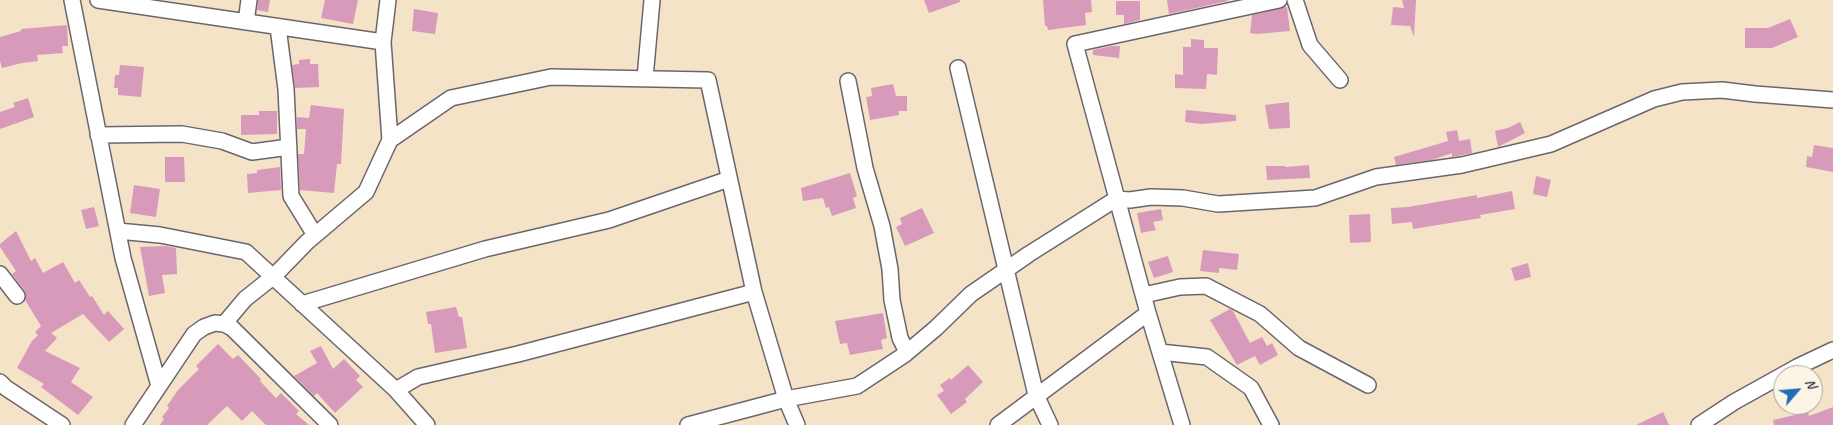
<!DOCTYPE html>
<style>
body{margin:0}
#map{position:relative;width:1833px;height:425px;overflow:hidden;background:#f5e3c8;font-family:Caveat,sans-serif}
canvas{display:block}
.north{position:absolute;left:1773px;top:365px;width:50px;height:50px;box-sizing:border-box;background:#fcf5e5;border:1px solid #a5a1a1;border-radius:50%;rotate:63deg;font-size:14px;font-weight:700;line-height:20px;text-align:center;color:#22223b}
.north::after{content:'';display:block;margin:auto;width:18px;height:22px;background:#1f6fb2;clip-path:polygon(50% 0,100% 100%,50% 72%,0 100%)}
</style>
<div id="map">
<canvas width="1833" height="425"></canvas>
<div class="north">N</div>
</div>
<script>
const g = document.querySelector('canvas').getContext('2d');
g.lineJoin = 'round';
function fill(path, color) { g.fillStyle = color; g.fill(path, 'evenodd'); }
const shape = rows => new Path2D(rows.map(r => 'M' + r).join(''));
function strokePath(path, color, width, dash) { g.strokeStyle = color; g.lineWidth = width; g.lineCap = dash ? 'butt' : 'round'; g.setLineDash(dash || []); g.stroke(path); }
fill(shape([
 [258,0,270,0,268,12,257,10],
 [325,0,358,0,353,24,321,18],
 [924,0,960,0,960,2,929,13],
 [1043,0,1091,0,1092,12,1085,13,1086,25,1048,30,1047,26,1045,26],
 [1167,0,1228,0,1228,1,1169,14],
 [1402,0,1416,0,1414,37,1410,26,1391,25,1393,7,1404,8],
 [1116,1,1140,1,1140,20,1124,24,1124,15,1116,15],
 [1287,7,1290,31,1257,34,1250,33,1252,15],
 [414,9,438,13,435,34,412,31],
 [1790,19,1798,37,1772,48,1745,48,1745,28,1768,28],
 [67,25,68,46,62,46,63,53,37,55,38,61,22,63,2,68,0,61,0,37,21,31,21,29],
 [1191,39,1204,40,1204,48,1218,48,1217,75,1207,74,1206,89,1175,88,1175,74,1183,75,1183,47,1191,47],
 [1112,46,1120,46,1119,58,1093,55,1093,50],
 [310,59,310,64,318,64,319,87,295,88,292,65,299,64,299,60],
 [120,65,144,67,141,97,118,95,118,88,114,88,115,75,119,75],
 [893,84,896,96,907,96,907,111,899,111,899,115,870,120,866,97,872,96,871,88],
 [28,98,34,117,0,129,0,112,15,107,13,103],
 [1289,102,1290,128,1269,129,1265,105],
 [311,105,344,109,341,164,337,164,334,193,300,190,298,154,304,154,306,129,297,129,297,117,309,118],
 [1186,110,1236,115,1236,121,1202,124,1185,122],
 [259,111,277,111,277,134,241,135,241,115,259,115],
 [1520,122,1525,133,1498,147,1495,131,1508,128],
 [1457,130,1459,141,1470,139,1472,153,1452,157,1452,153,1432,160,1396,165,1394,157,1448,141,1446,132],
 [1814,145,1833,148,1833,172,1806,167,1807,156,1812,157],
 [165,157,184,157,185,182,165,182],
 [1309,165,1310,178,1267,180,1266,166,1285,166,1285,167],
 [280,167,281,190,248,193,247,174,257,173,257,170],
 [850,173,857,196,853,198,856,208,832,216,829,207,826,208,823,198,803,201,801,188],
 [1536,176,1551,180,1547,197,1533,194],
 [134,185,160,189,156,217,130,213],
 [1512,191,1515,209,1480,215,1481,218,1413,229,1412,222,1392,224,1391,208,1408,207,1477,195,1477,198],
 [94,207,99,226,86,229,81,210],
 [922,208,934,233,905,246,896,227,902,224,900,218],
 [1161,209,1163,220,1153,222,1156,230,1141,233,1137,213],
 [1370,214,1371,242,1350,243,1349,215],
 [16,231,31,261,35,258,43,273,63,262,75,283,79,280,90,297,92,296,104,315,108,311,124,329,109,342,83,314,51,333,57,338,45,351,80,368,71,382,93,397,78,415,41,387,44,384,17,368,32,341,38,335,35,332,41,326,25,300,25,291,12,274,16,271,0,247,0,244],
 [165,246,176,248,177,274,162,275,165,293,149,296,140,247],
 [1203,250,1239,254,1237,270,1219,268,1219,273,1200,271],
 [1168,256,1173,272,1154,278,1148,262],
 [1528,263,1531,277,1515,281,1511,268],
 [456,307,459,317,462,317,467,348,435,353,431,324,428,324,426,312],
 [1230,309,1233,311,1250,343,1262,337,1267,346,1272,343,1278,355,1260,365,1255,356,1237,365,1210,320],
 [883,313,887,338,881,340,883,349,850,355,847,343,840,344,835,321],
 [218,344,233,359,238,355,261,379,260,381,276,398,281,393,299,411,296,414,309,425,266,425,252,411,242,421,227,406,207,425,160,425,164,419,162,417,169,408,167,406,178,390,199,369,196,366],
 [321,346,333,369,344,359,360,376,356,380,363,387,335,413,317,393,314,396,294,376,317,363,310,351],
 [968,365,983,382,965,399,967,402,951,414,937,395,944,391,940,385,950,378,951,380],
 [1833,407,1833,425,1774,425,1773,420,1808,412,1809,416],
 [1663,412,1669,425,1636,425]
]), '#d79abb');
const minor = shape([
 [72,0,123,258,159,386],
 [98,0,383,42,390,140,451,98,551,77,708,80,754,292,786,399,797,425],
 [1295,0,1310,45,1340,80],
 [246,22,249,0],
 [278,27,286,89,291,196,315,235],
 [383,42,388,0],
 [958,68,1036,395,1050,425],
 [645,78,652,0],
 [848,81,865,168,882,226,890,269,892,300,900,338,907,352],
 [98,135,182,134,222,141,252,152,289,147],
 [118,231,160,235,246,252,396,390,427,425],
 [0,274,17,296],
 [1144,295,1180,287,1206,286,1260,314,1299,348,1368,385],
 [302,304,485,249,609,220,729,179],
 [1148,313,1182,425],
 [224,324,245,299,274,276,307,242,366,192,390,140],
 [1160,352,1207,357,1251,388,1271,425],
 [0,382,6,388,62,425],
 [396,390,418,377,518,354,754,292],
 [133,425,194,334,204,327,215,323,224,324,232,328,330,425],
 [688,425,786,399,857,386,904,355,936,328,971,294,1029,254,1116,199,1130,200,1151,197,1183,198,1218,204,1315,198,1376,177,1462,165,1551,144,1654,99,1682,92,1722,90,1755,94,1833,100],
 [998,425,1148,313,1075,44,1279,0],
 [1699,425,1734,402,1797,367,1833,350]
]);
strokePath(minor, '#6c666c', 18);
strokePath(minor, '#fff', 15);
</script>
